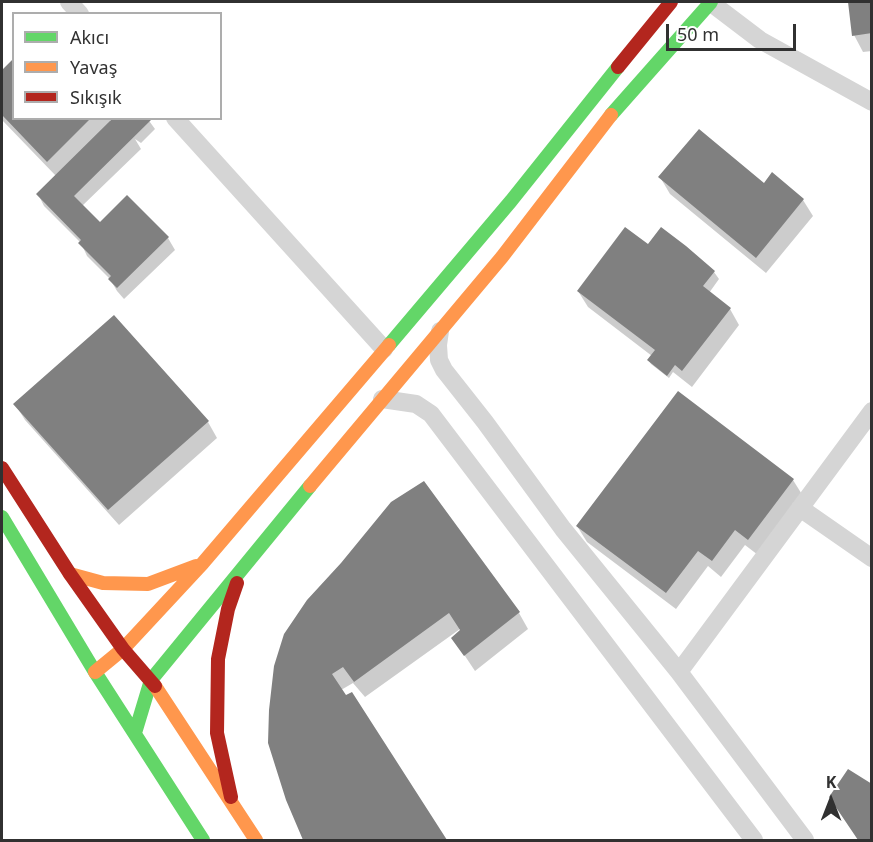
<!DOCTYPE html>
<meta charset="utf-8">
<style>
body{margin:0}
#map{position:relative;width:873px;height:842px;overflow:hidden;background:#fff;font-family:"Noto Sans",sans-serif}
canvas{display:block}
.frame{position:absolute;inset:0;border:3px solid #313131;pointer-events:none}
.legend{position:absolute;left:12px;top:12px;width:210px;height:108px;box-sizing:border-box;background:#fff;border:2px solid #adadad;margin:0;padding:8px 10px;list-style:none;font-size:18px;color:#313131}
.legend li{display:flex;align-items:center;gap:12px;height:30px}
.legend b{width:30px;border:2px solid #adadad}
.north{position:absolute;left:801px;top:770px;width:60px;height:60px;-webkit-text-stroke:4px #fff;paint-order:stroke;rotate:0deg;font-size:16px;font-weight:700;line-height:24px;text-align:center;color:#313131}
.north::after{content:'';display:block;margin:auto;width:21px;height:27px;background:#313131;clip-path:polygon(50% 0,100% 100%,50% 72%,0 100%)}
.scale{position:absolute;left:666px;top:24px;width:130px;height:27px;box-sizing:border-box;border:3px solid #313131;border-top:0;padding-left:8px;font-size:18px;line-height:21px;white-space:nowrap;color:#313131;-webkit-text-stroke:4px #fff;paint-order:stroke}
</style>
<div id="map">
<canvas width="873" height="842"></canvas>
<div class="frame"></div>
<ul class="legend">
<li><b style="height:8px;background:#63d668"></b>Akıcı</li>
<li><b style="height:8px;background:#ff974d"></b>Yavaş</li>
<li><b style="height:8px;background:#b3261e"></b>Sıkışık</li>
</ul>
<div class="north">K</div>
<div class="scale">50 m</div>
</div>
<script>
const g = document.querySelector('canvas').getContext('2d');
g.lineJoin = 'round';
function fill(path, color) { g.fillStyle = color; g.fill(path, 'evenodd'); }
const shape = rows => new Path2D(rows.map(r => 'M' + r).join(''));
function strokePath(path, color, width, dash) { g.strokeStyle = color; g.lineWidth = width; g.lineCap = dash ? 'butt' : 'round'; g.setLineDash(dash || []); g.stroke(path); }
fill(shape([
 [849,2,872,2,872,51,863,52,854,35],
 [14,60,14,118,109,118,111,122,147,118,155,129,141,143,135,139,141,149,82,206,100,224,168,238,175,250,124,299,117,291,110,279,87,256,81,243,44,206,38,194,56,176,2,120,2,72],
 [772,175,803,200,813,216,766,273,670,194,660,177,764,185],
 [648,246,714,272,719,279,709,293,730,309,739,325,692,387,673,372,669,378,651,364,649,361,652,356,588,307,578,291],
 [15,404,208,422,217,438,119,525,25,420],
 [793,480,803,496,758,555,745,545,721,577,708,566,676,609,587,542,577,526],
 [424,483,519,613,528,629,475,671,453,638,461,631,460,629,365,697,353,683,341,690,346,697,352,694,445,840,305,840,275,764]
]), '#0003');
fill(shape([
 [848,2,872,2,872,33,852,36],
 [14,58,14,118,91,118,47,162,2,115,2,70],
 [113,118,150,118,151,120,74,196,100,222,127,195,169,237,117,288,108,279,111,276,78,243,81,240,36,194],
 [699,129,764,183,772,172,804,199,756,258,658,177],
 [625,227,648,244,661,227,686,246,715,271,703,286,731,308,682,371,675,365,667,376,647,360,655,350,577,291],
 [114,315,209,421,108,510,13,404],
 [678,391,794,479,748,540,735,530,712,561,698,551,666,593,576,526],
 [424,481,520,612,464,656,451,638,460,630,449,613,354,682,343,667,332,674,346,695,352,692,447,840,303,840,286,800,268,743,269,710,274,666,284,634,307,600,341,563,391,502],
 [848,769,872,784,872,840,858,840,829,797]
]), '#808080');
strokePath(shape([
 [69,2,80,14],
 [710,2,760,40,872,102],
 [175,118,384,349],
 [440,331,438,345,439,360,444,370,485,422,563,529,679,672,805,840],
 [382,399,416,404,431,414,754,840],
 [800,508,872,558],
 [679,672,872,411]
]), '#d5d5d5', 18);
strokePath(shape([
 [611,115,711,2],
 [389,345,511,201,618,67],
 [2,517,95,672,203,840],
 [135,733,151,680,310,486]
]), '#63d668', 14);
strokePath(shape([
 [310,486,502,257,611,115],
 [70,574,103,583,148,584,196,566],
 [95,672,123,649,202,564,389,345],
 [155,686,256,840]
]), '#ff974d', 14);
strokePath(shape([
 [618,67,671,2],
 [2,468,70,574,123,649,155,686],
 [231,797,217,733,218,659,228,609,237,583]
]), '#b3261e', 14);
</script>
